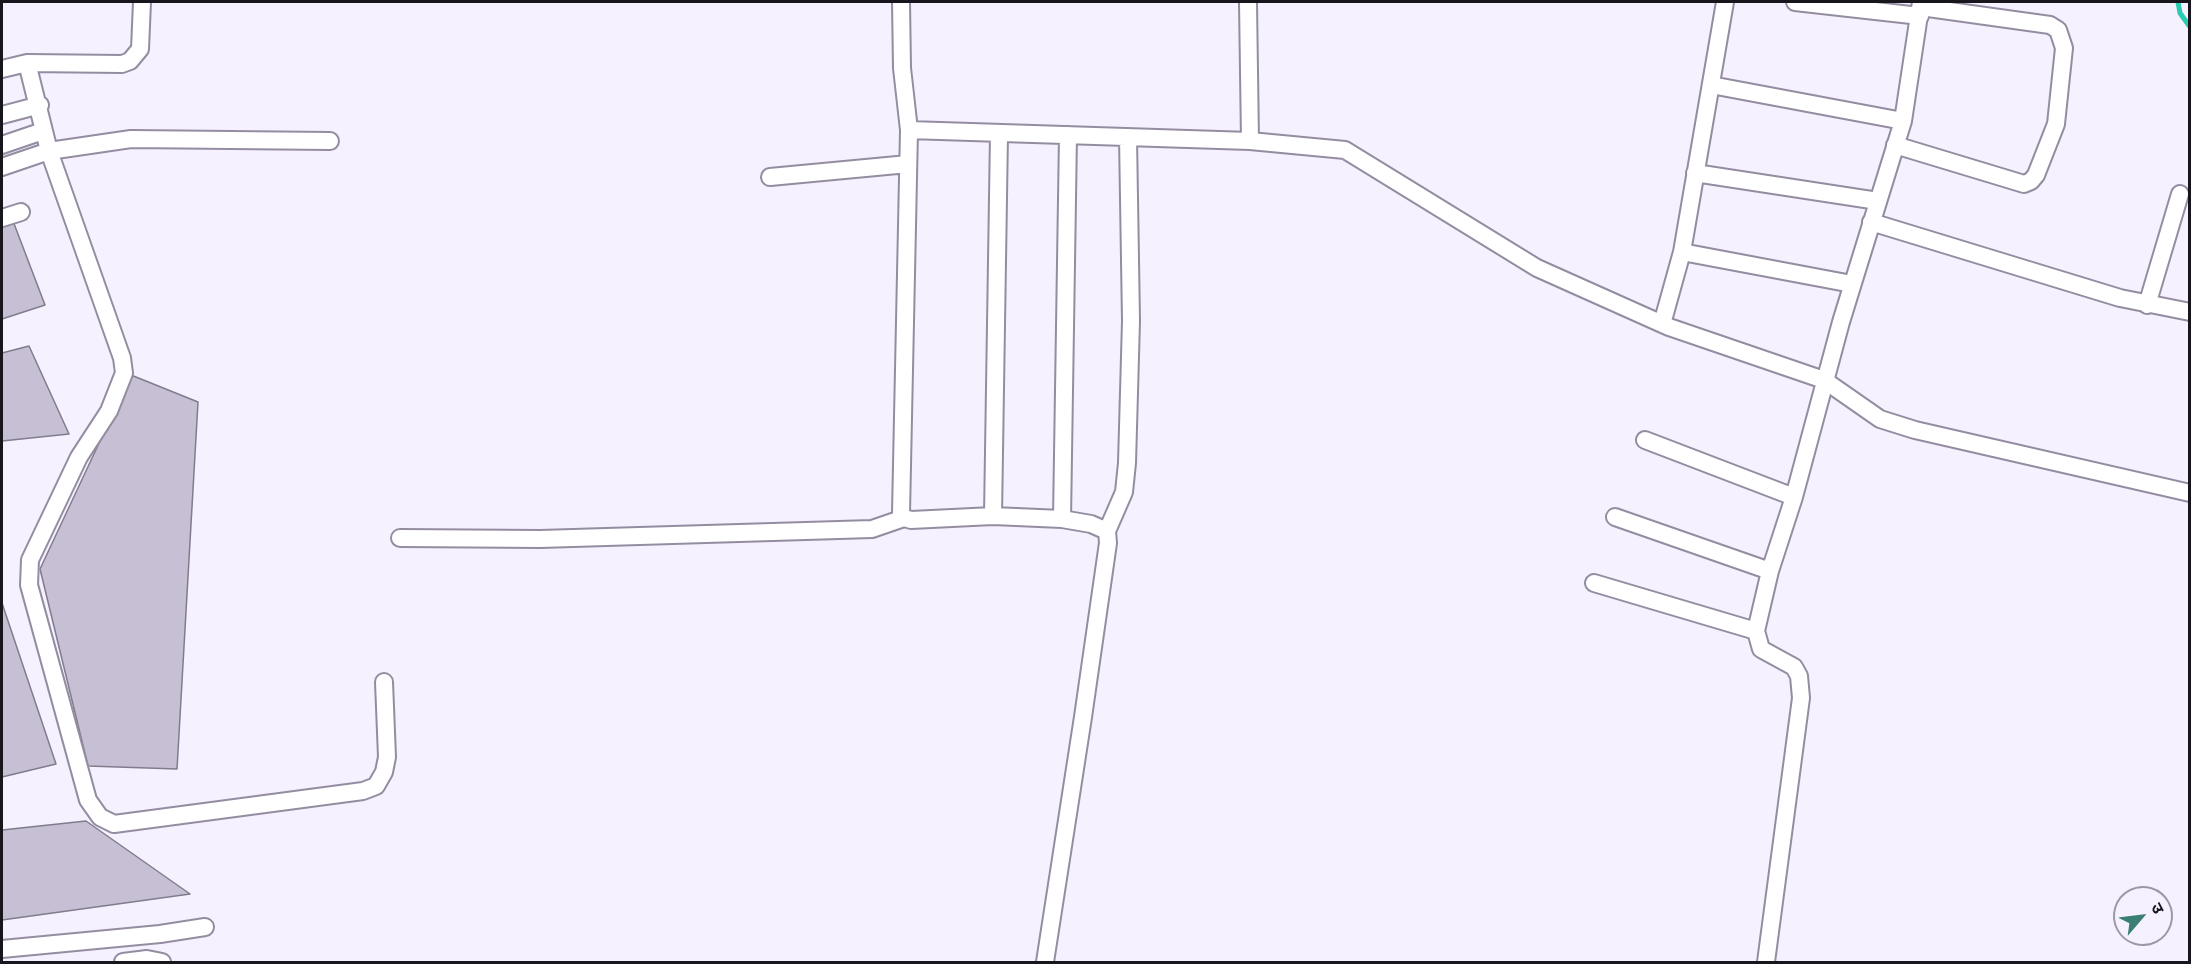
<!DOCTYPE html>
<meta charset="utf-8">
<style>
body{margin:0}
#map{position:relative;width:2191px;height:964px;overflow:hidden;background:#f5f1fe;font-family:Jost,"Noto Sans Devanagari",sans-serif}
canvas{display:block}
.frame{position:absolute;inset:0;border:3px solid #18151c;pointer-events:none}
.north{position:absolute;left:2113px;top:886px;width:60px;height:60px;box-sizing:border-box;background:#f5f1fe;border:2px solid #9d99a4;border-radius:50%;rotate:62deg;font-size:16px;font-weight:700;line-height:24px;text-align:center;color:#18151c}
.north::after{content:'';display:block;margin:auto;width:21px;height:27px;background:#3b7f72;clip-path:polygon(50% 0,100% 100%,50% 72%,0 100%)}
</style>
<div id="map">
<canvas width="2191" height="964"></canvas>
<div class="frame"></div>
<div class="north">उ</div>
</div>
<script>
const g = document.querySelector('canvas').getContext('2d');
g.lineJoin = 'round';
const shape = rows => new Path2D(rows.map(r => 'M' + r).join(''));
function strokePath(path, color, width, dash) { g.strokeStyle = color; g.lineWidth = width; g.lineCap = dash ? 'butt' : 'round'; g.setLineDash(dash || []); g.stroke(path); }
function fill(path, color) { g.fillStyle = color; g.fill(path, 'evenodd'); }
strokePath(shape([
 [2178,2,2180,13,2190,27]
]), '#2bcbb3', 5);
const building = shape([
 [13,221,45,305,2,319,2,225,13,221],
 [29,346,69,434,2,441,2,353,29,346],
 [131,375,198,402,177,769,88,766,40,569,131,375],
 [2,603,56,764,2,777,2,603],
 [86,821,190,894,2,920,2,830,86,821]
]);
fill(building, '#c7c0d4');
strokePath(building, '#817b8e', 1.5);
const minor = shape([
 [142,2,140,49,130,61,122,64,27,63,49,151,122,358,124,373,109,411,79,457,30,560,29,585,88,800,100,817,114,824,363,791,376,786,384,772,387,757,384,682],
 [901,2,902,68,909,130,1250,141,1345,150,1537,268,1669,327,1824,380,1880,419,1915,430,2190,493],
 [1248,2,1250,141],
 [1795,2,1920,16],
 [2,69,27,63],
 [1711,85,1903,121],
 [2,115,40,105],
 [909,130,901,513,904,518,911,520,993,516,1062,519,1091,524,1107,531,1108,543,1083,717,1045,962],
 [2,145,43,131],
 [1895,145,2024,184,2031,181,2036,175,2056,124,2064,48,2058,30,2050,25,1921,7],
 [2,167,49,151,131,139,330,141],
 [1695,173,1878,201],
 [770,177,908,164],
 [2,218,21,212],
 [1871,222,2120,298,2190,312],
 [1682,252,1852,284],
 [2147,305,2180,194],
 [1662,324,1682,252,1725,2],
 [1645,440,1794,497],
 [993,516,999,134],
 [1615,517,1770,571],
 [1062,519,1068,135],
 [1107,531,1124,492,1127,463,1131,321,1128,137],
 [400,538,540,539,872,529,904,518],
 [1594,583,1756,631],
 [2,949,160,934,205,927],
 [123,962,147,959,162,962],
 [1766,962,1801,698,1799,676,1794,667,1761,649,1756,631,1770,571,1794,497,1841,322,1903,121,1921,2]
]);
strokePath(minor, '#948da1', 20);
strokePath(minor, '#fff', 16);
</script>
